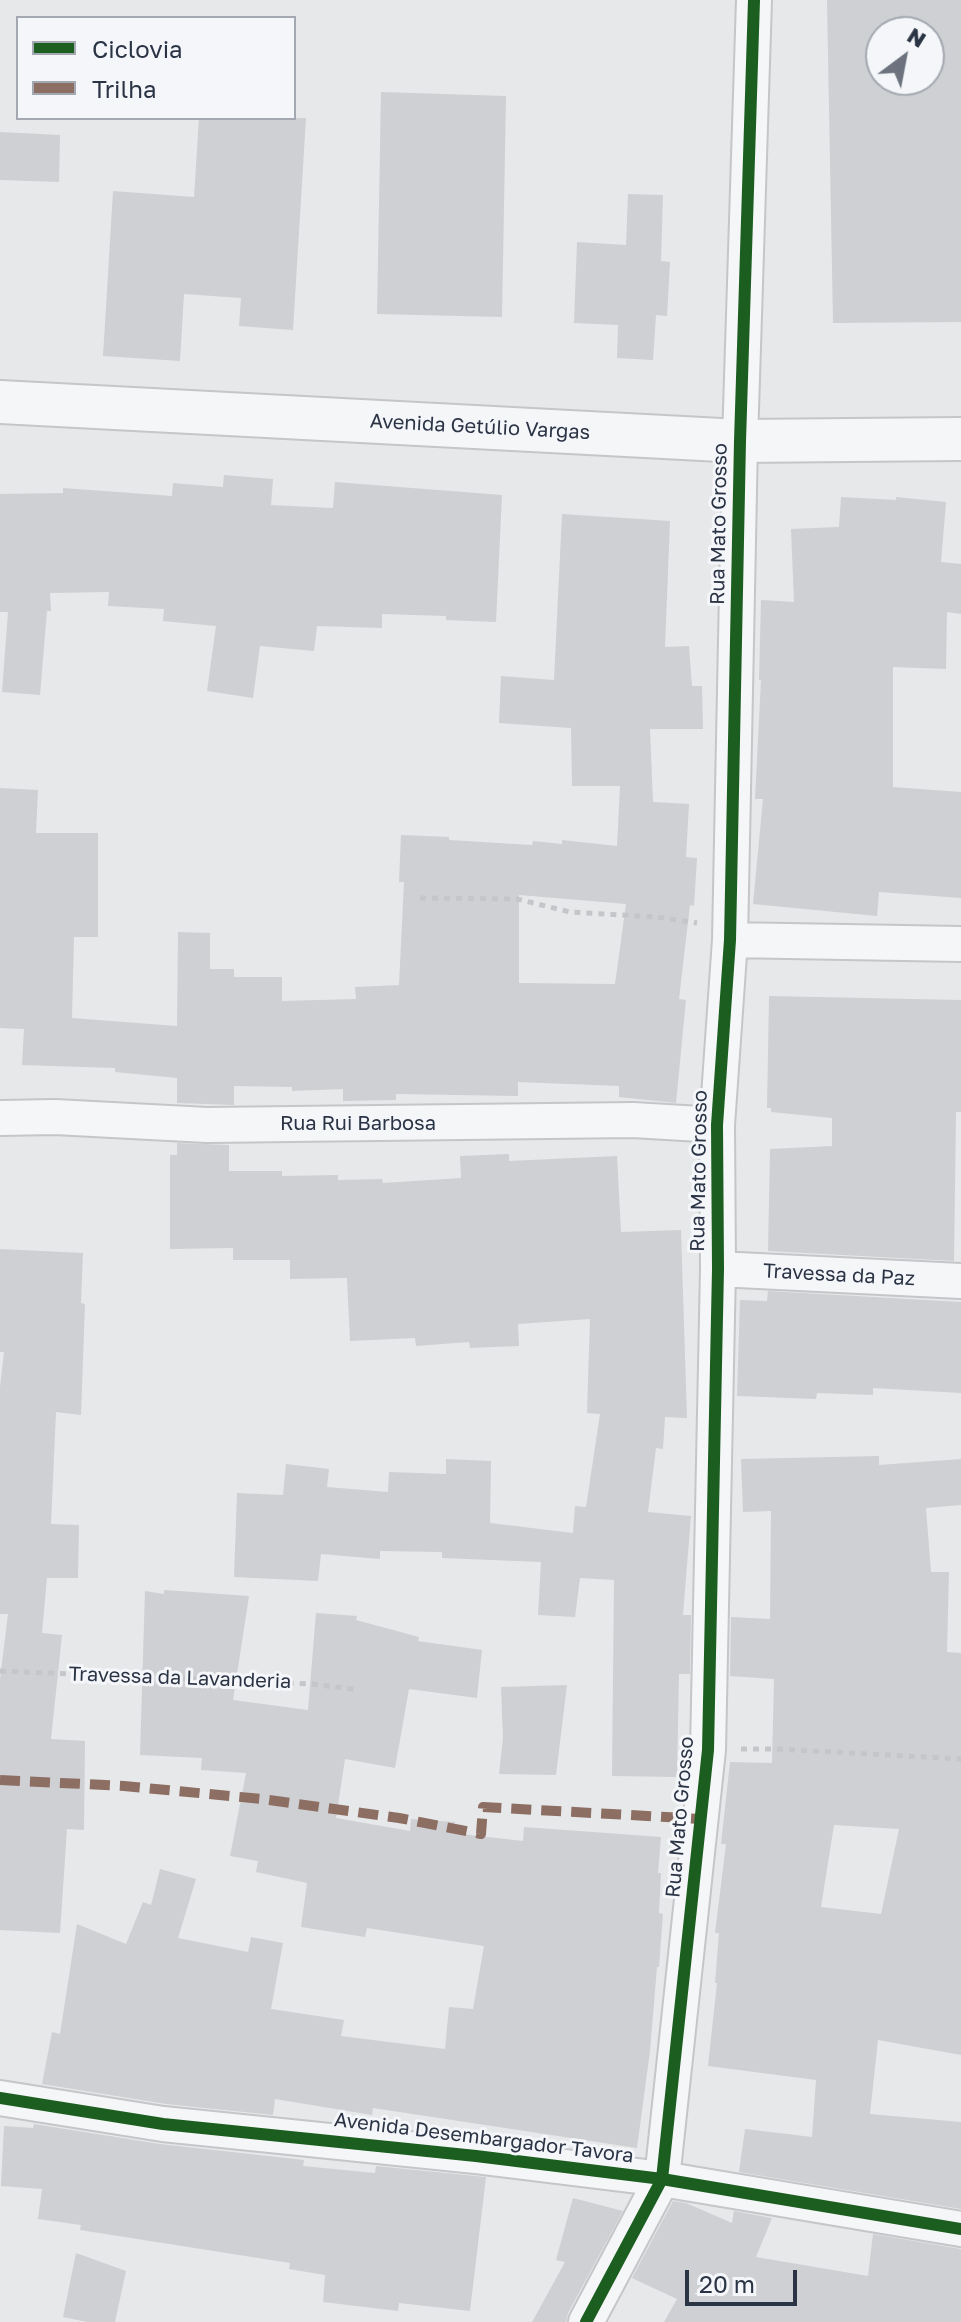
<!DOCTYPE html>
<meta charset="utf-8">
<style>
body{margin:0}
#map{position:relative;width:961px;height:2322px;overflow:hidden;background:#e6e8ea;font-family:"Golos Text",sans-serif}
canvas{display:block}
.legend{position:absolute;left:16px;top:16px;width:280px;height:104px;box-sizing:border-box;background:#f4f6f9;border:2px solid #a4a8b1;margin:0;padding:10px 14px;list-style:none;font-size:24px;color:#2b3445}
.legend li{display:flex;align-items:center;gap:16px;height:40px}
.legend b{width:40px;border:2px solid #a4a8b1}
.north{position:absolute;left:865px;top:16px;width:80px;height:80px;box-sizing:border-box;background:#f4f6f9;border:2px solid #a4a8b1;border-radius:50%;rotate:32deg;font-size:22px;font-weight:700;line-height:32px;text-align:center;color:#2b3445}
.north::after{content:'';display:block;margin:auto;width:28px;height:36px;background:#6c737f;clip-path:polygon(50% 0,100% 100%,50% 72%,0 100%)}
.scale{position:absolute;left:685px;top:2270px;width:112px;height:36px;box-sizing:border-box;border:4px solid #2b3445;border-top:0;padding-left:10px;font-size:24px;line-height:28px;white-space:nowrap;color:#2b3445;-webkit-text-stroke:6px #f4f6f9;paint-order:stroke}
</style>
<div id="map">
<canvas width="961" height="2322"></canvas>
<ul class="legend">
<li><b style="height:10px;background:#1b5e20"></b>Ciclovia</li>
<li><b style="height:10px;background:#8d6e63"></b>Trilha</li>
</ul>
<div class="north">N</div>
<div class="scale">20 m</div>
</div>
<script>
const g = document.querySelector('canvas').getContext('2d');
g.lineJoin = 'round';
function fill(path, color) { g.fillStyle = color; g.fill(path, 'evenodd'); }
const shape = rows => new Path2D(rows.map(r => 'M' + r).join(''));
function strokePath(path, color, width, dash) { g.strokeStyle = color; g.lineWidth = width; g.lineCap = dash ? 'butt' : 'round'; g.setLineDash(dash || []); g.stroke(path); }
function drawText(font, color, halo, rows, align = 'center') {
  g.font = font + ' "Golos Text",sans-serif'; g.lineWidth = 6; g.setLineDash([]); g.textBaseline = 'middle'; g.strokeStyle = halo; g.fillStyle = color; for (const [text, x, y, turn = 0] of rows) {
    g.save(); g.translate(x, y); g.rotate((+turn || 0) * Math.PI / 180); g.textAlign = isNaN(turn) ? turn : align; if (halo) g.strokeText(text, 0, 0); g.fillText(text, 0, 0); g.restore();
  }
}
fill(shape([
 [827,0,961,0,961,322,833,323],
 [881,32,929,32,929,80,881,80],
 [381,92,506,96,502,317,377,314],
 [199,118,306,118,293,330,239,326,241,298,184,294,180,361,103,356,113,191,194,197],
 [0,132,60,135,59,182,0,180],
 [628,194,663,195,661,261,670,262,667,316,656,315,653,360,617,358,618,325,574,323,577,242,626,245],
 [224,475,273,479,271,505,333,508,335,482,502,495,496,622,446,620,446,616,382,614,382,628,317,626,314,651,260,646,253,698,207,691,216,626,163,621,164,609,108,606,109,592,50,593,51,611,47,611,40,695,2,692,8,612,0,612,0,494,63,493,63,488,172,496,173,483,223,487],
 [841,497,896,500,896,497,946,502,941,562,961,564,961,614,947,612,946,669,893,667,893,787,961,792,961,898,879,892,877,916,753,904,763,799,755,799,761,680,759,680,761,600,794,602,791,529,839,527],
 [562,514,670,521,665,647,689,646,692,686,702,686,703,729,650,729,653,802,689,804,686,857,697,858,694,906,690,905,679,999,686,1000,676,1103,619,1097,619,1086,518,1082,518,1096,396,1094,396,1100,343,1101,343,1089,292,1091,292,1087,234,1086,234,1105,177,1103,177,1078,115,1072,115,1068,22,1065,24,1029,0,1028,0,788,38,790,36,833,98,833,98,937,74,937,72,1018,177,1026,178,932,210,933,210,969,234,969,234,977,282,977,282,1001,356,999,355,987,399,985,404,882,399,882,401,835,449,837,449,840,532,845,533,841,562,844,562,840,617,846,620,786,572,786,571,728,499,723,501,676,554,680],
 [519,895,626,904,615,984,519,983],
 [769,996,961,1000,961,1112,956,1112,954,1261,768,1251,770,1149,832,1146,832,1118,771,1112,771,1108,767,1108],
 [177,1143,229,1145,229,1171,282,1171,282,1176,338,1175,338,1180,382,1179,383,1183,461,1178,460,1156,509,1154,509,1161,617,1156,621,1232,681,1230,687,1418,665,1417,663,1449,656,1448,648,1512,691,1516,683,1615,691,1615,690,1674,679,1674,677,1777,612,1776,614,1580,580,1578,575,1617,538,1615,541,1562,442,1558,442,1552,380,1551,380,1559,321,1554,318,1581,234,1577,237,1493,283,1495,286,1464,329,1469,327,1487,388,1492,389,1472,446,1474,446,1459,491,1461,490,1523,573,1533,575,1506,586,1507,600,1414,587,1413,590,1319,518,1324,519,1346,470,1348,469,1342,416,1346,415,1338,350,1341,347,1278,290,1279,290,1260,233,1260,233,1248,170,1249,170,1155,177,1155],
 [0,1249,83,1253,81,1303,85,1304,81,1415,56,1412,51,1524,79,1525,78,1578,47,1578,42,1633,62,1635,51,1739,85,1741,84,1830,67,1829,60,1933,0,1930,0,1679,8,1614,0,1614,0,1387,4,1352,0,1352],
 [768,1291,961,1302,961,1393,873,1388,873,1395,817,1393,816,1399,737,1396,740,1300,767,1301],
 [879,1456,879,1465,961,1459,961,1505,926,1508,931,1572,949,1572,947,1652,961,1653,961,2055,878,2040,870,2114,961,2122,961,2209,739,2172,745,2129,812,2137,816,2080,708,2066,717,1983,715,1983,719,1933,715,1933,726,1844,721,1844,730,1762,772,1763,774,1679,730,1676,731,1617,770,1619,771,1511,743,1512,741,1459],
 [834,1825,899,1829,881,1914,821,1907],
 [164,1590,249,1596,233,1700,308,1710,316,1613,357,1616,356,1620,419,1637,418,1641,482,1650,477,1698,409,1689,395,1768,345,1759,336,1818,410,1831,411,1819,455,1822,453,1833,523,1841,524,1827,661,1837,658,1873,661,1873,659,1913,663,1914,659,1967,657,1967,650,2051,637,2148,373,2108,372,2115,275,2099,273,2115,166,2104,42,2084,52,2032,60,2034,77,1924,126,1944,143,1902,151,1905,160,1869,196,1879,178,1938,248,1952,251,1937,283,1943,271,2009,344,2020,341,2036,445,2049,449,2007,473,2009,484,1946,367,1928,365,1937,301,1927,307,1883,256,1872,258,1861,230,1856,246,1773,201,1770,202,1758,140,1755,145,1591,164,1594],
 [567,1685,556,1775,499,1774,503,1738,501,1687],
 [34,2124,160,2144,304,2160,303,2166,375,2173,376,2166,486,2177,470,2311,399,2303,398,2311,323,2302,325,2275,289,2269,290,2263,80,2230,81,2225,38,2219,42,2189,1,2186,4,2126,33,2128],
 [573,2198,623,2211,568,2313,566,2322,532,2322,565,2262,556,2260],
 [673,2201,686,2203,732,2223,734,2211,772,2218,756,2257,868,2276,873,2234,961,2249,961,2322,664,2322,677,2299,632,2278],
 [76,2253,126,2271,115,2322,87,2322,63,2317]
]), '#ced0d3');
const minor = shape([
 [730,940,961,944],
 [0,1118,55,1117,207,1125,633,1120,717,1125],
 [718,1269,961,1281],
 [0,2098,163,2124,476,2156,662,2179,961,2229],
 [586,2322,662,2179,708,1750,718,1269,717,1125,730,940,740,441,754,0]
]);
const tertiary = shape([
 [0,402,740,441,961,439]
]);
strokePath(minor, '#c4c6c8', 38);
strokePath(tertiary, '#c4c6c8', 46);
strokePath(shape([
 [420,898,517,899,570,912,657,917,697,923],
 [0,1671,312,1684,359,1690],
 [741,1749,777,1749,961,1759]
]), '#c5c6ca', 5, [6, 6]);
strokePath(minor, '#f5f6f7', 34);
strokePath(tertiary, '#f5f6f7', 42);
strokePath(shape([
 [0,1780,124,1786,262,1799,399,1818,481,1834,483,1807,702,1819]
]), '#8d6e63', 10, [20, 10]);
strokePath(shape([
 [0,2098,163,2124,476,2156,662,2179,961,2229],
 [586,2322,662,2179,708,1750,718,1269,717,1125,730,940,740,441,754,0]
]), '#1b5e20', 12);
drawText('20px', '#2b3445', '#f4f6f9', [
 ["Avenida Getúlio Vargas",480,427,3],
 ["Rua Mato Grosso",719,524,-89],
 ["Rua Rui Barbosa",358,1124],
 ["Rua Mato Grosso",699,1171,-89],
 ["Travessa da Paz",839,1275,3],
 ["Travessa da Lavanderia",180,1678,2],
 ["Rua Mato Grosso",680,1817,-85],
 ["Avenida Desembargador Tavora",484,2138,7]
]);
</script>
